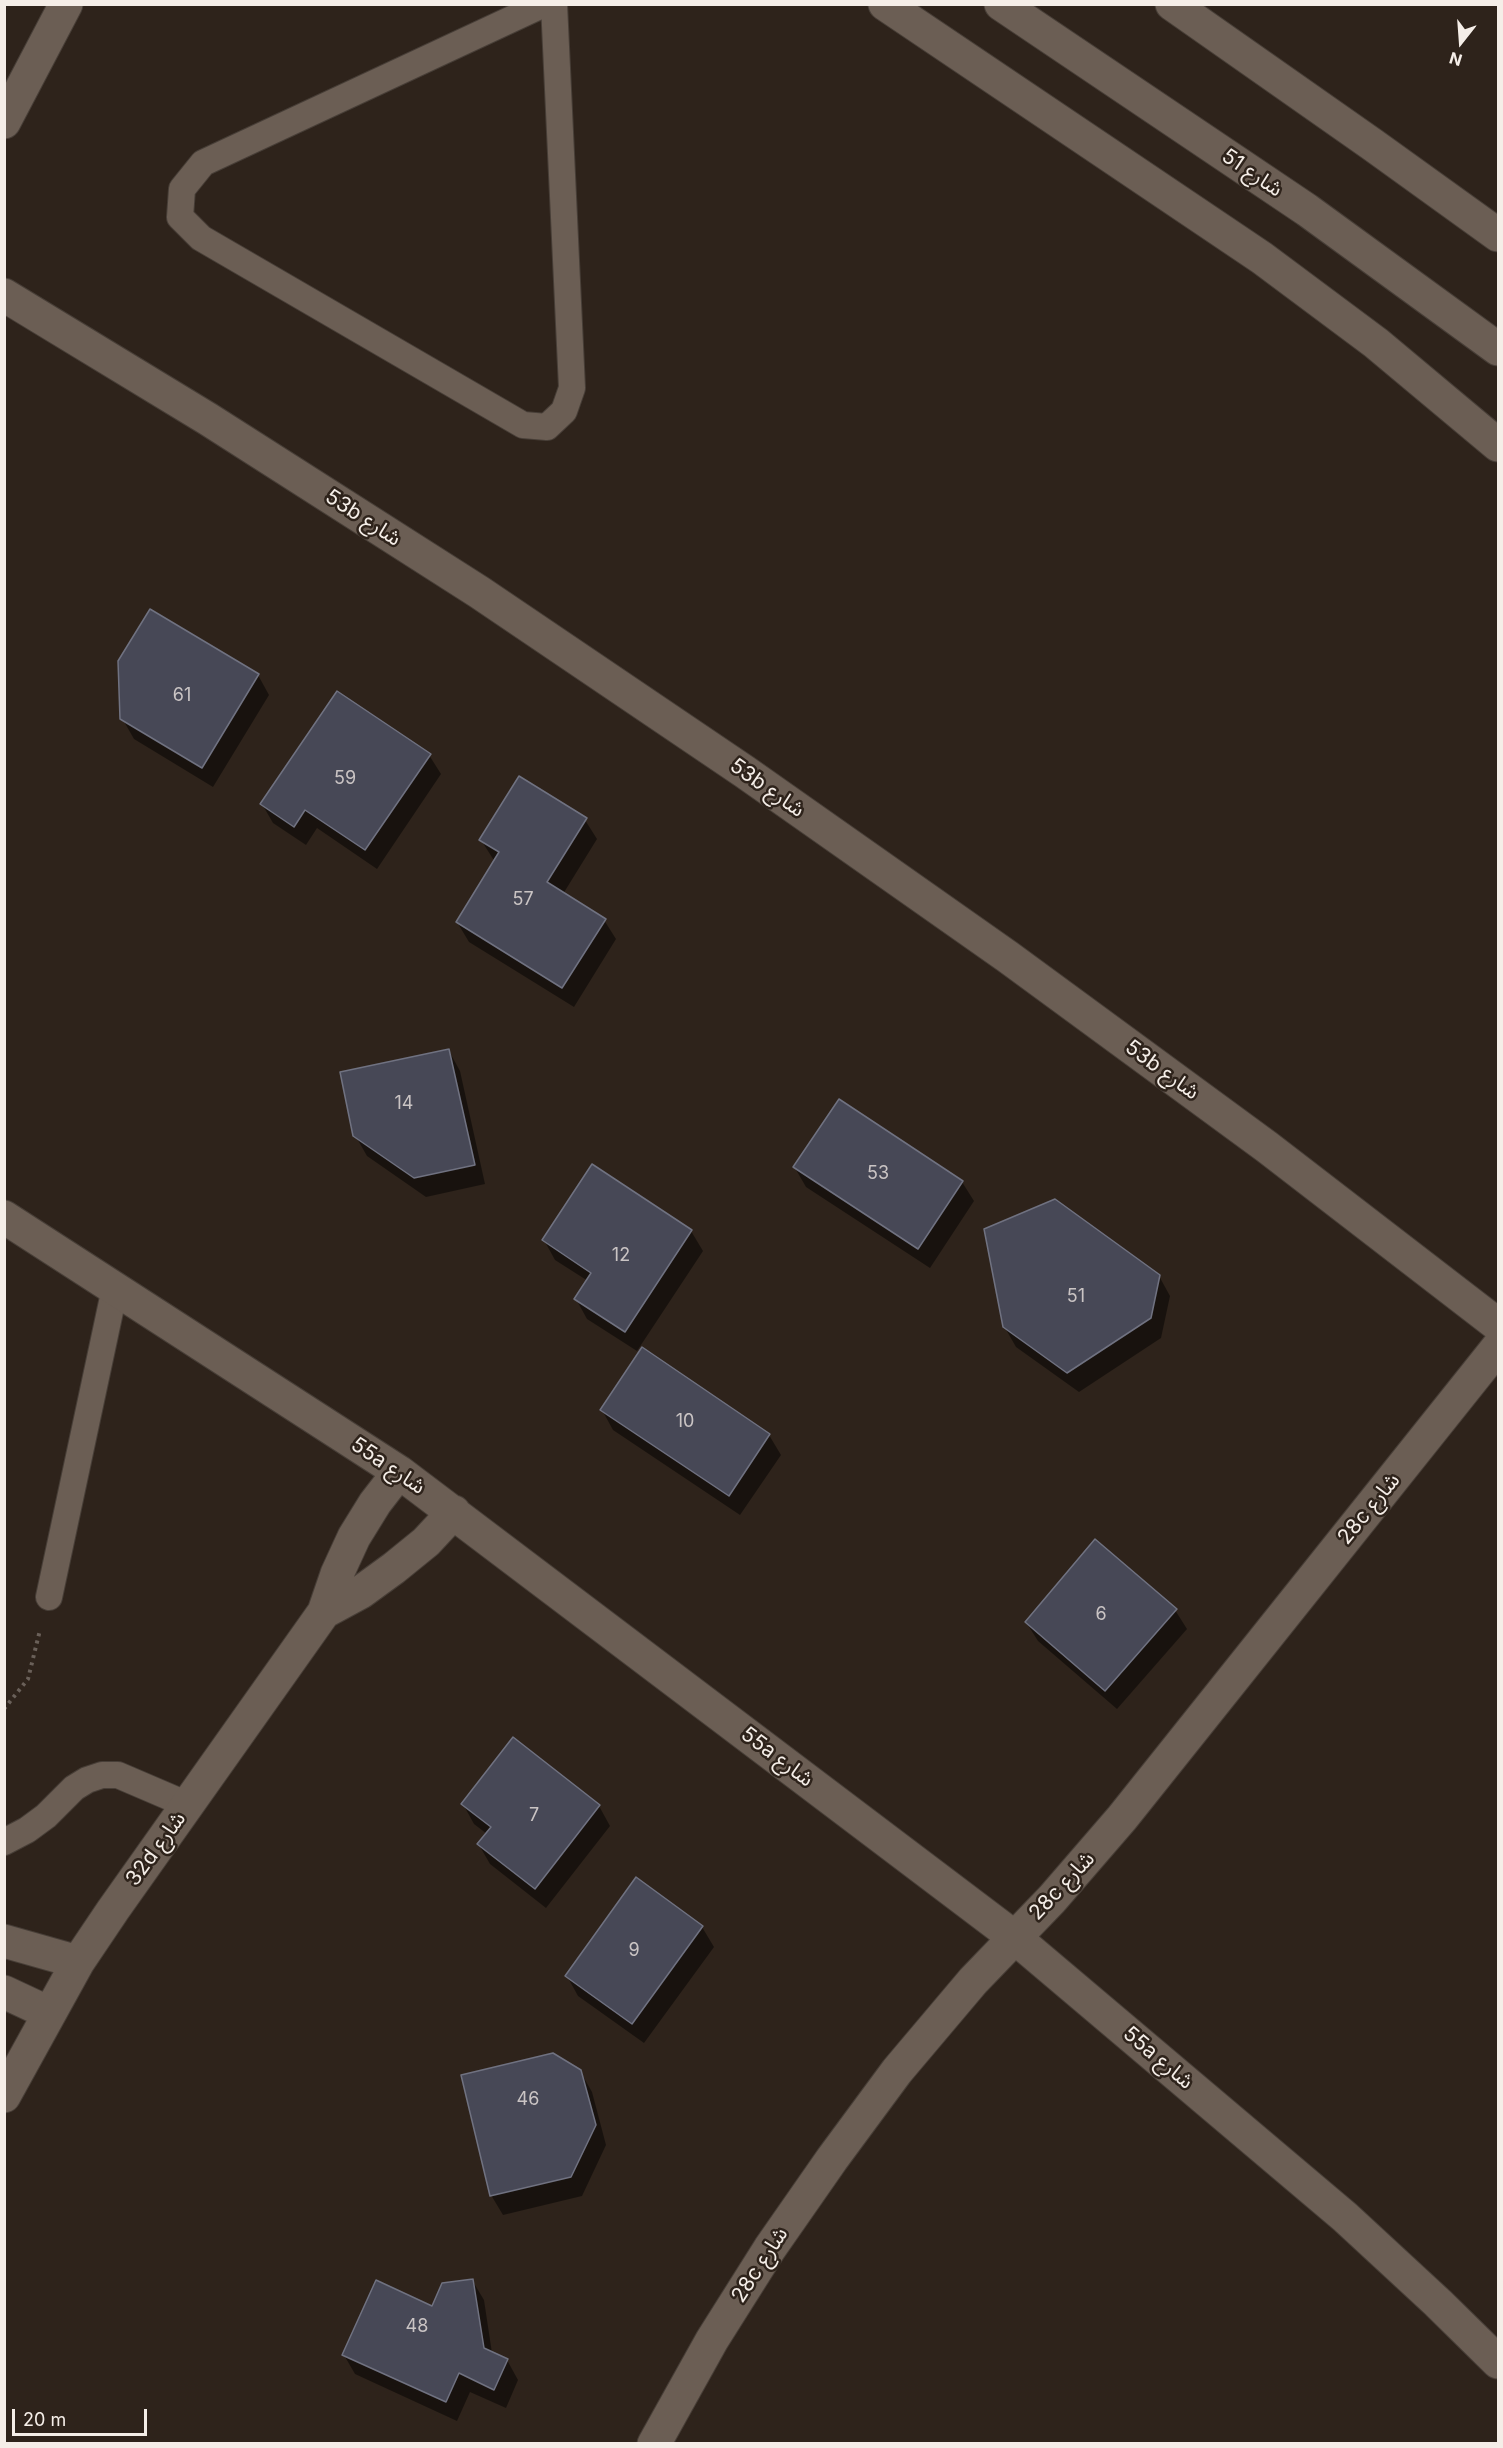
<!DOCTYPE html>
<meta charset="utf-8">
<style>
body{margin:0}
#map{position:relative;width:1503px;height:2448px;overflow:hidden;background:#2e231b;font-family:Inter,sans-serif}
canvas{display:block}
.frame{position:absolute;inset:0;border:6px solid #f5eee8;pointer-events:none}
.north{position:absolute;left:1431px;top:12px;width:60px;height:60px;-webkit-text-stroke:4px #2e231b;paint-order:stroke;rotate:197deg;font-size:16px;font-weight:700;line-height:24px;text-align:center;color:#f5eee8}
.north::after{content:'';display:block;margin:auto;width:21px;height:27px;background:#f5eee8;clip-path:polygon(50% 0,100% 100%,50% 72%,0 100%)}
.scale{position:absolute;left:12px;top:2409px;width:135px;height:27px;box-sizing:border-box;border:3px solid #f5eee8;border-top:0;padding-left:8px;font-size:18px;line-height:21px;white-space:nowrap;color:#f5eee8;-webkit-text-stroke:4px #2e231b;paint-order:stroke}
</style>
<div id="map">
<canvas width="1503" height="2448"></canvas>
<div class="frame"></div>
<div class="north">N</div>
<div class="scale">20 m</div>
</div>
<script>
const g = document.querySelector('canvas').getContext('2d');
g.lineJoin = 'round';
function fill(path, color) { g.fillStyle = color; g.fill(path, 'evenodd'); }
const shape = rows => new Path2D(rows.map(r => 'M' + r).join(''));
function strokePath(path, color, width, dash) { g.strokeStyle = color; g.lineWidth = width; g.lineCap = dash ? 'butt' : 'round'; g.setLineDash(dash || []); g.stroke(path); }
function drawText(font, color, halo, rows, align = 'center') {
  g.font = font + ' Inter,"Noto Sans Arabic",sans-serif'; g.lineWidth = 5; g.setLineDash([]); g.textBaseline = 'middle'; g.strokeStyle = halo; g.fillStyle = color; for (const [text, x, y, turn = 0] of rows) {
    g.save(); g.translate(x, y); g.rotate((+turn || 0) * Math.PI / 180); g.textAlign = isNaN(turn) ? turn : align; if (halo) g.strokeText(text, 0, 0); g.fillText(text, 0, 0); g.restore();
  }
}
fill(shape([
 [258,675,269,695,213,787,134,739,122,718],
 [429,755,441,774,377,869,317,828,306,845,273,823,262,804],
 [585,820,597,839,563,894,604,920,616,939,574,1007,469,942,457,922,495,862,481,840],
 [449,1051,460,1071,485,1184,426,1197,367,1156,355,1135],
 [795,1168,962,1182,974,1201,930,1268,806,1187],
 [691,1231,703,1251,637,1351,587,1319,576,1299,588,1281,555,1260,544,1240],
 [1159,1276,1170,1296,1161,1338,1079,1392,1016,1347,1004,1326],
 [602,1410,769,1435,781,1455,740,1515,613,1430],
 [1175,1610,1187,1629,1117,1709,1038,1641,1026,1622],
 [463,1804,599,1806,610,1826,546,1908,490,1864,479,1845,487,1834,474,1824],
 [636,1880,702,1927,714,1947,644,2043,578,1996,567,1976],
 [580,2071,592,2092,606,2145,582,2196,503,2215,491,2195],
 [472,2280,484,2300,492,2353,507,2360,518,2380,506,2408,470,2392,457,2421,355,2374,344,2355,433,2308]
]), '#0007');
const building = shape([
 [150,609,259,674,202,768,120,719,118,661,150,609],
 [337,691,431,754,365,850,305,810,294,827,260,804,337,691],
 [519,776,587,818,547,882,606,919,562,988,456,922,499,852,479,840,519,776],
 [449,1049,475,1165,414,1178,353,1136,340,1072,449,1049],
 [839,1099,963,1181,918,1249,793,1167,839,1099],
 [592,1164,692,1230,625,1332,574,1299,591,1273,542,1240,592,1164],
 [1055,1199,1160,1275,1151,1318,1067,1373,1003,1327,984,1229,1055,1199],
 [642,1347,770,1434,729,1496,600,1410,642,1347],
 [1095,1539,1177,1609,1105,1691,1025,1622,1095,1539],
 [513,1737,600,1805,535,1889,477,1844,491,1827,461,1804,513,1737],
 [636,1877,703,1926,632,2024,565,1976,636,1877],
 [553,2053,581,2070,596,2125,571,2177,490,2196,461,2075,553,2053],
 [473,2279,484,2348,508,2359,494,2390,459,2373,446,2402,342,2355,376,2280,432,2306,442,2283,473,2279]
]);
fill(building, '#474856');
strokePath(building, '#707281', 1.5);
const service = shape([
 [544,4,203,163,182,189,180,217,201,238,523,425,547,427,564,411,572,388,554,4],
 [49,1597,115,1288],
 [4,1842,27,1830,46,1816,74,1788,87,1780,102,1775,118,1775,188,1805]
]);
const minor = shape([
 [885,4,1262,258,1376,343,1498,445],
 [4,122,66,4],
 [4,295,208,419,479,592,745,772,1008,957,1267,1147,1498,1325],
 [4,1217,399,1472,1014,1937,1345,2217,1438,2303,1498,2362],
 [324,1612,361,1592,394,1568,426,1542,454,1512],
 [4,1941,78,1962],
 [4,1992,49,2013],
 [4,2096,78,1962,113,1910,324,1612,337,1574,354,1537,375,1503,399,1472],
 [654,2444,712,2340,770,2248,832,2159,897,2071,973,1981,1052,1899,1122,1818,1498,1347]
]);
const tertiary = shape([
 [1001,4,1307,210,1498,349],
 [1172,4,1373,145,1498,235]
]);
strokePath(service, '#473e37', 28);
strokePath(minor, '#473e37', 35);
strokePath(tertiary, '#473e37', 35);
strokePath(shape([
 [4,1709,28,1679,40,1630]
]), '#6a6059', 4, [3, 4.5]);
strokePath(service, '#6b5e54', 26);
strokePath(minor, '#6b5e54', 33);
strokePath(tertiary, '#6b5e54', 33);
drawText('18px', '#cac4c4', null, [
 ["61",182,696],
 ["59",345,779],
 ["57",523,900],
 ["14",404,1104],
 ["53",878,1174],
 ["12",621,1256],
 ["51",1076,1297],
 ["10",685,1422],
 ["6",1101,1615],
 ["7",534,1816],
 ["9",634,1951],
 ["46",528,2100],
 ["48",417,2327]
]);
drawText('21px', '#f5eee8', '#2e231b', [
 ["شارع 51",1252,173,34],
 ["53b شارع",363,518,33],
 ["53b شارع",767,788,35],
 ["53b شارع",1162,1070,36],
 ["55a شارع",388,1466,34],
 ["28c شارع",1369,1509,-51],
 ["55a شارع",777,1757,37],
 ["32d شارع",156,1849,-54],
 ["28c شارع",1062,1886,-47],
 ["55a شارع",1158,2058,40],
 ["28c شارع",760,2265,-57]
]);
</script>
